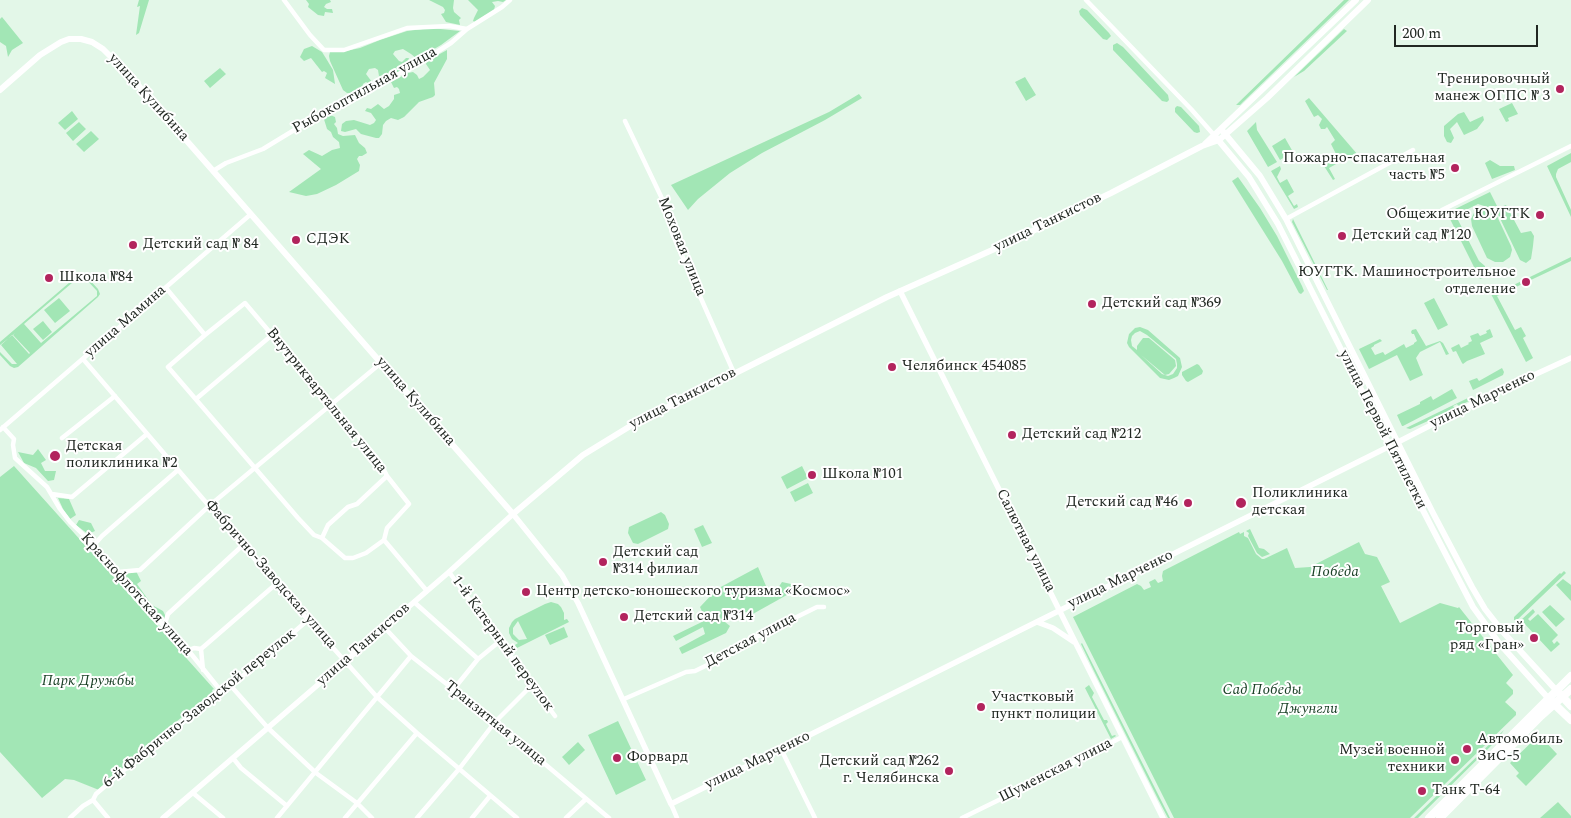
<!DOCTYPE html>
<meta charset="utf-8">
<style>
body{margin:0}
#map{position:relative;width:1571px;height:818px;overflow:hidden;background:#e3f7e8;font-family:Spectral,serif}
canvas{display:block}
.scale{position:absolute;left:1394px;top:25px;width:144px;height:22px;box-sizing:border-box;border:2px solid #212822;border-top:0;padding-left:6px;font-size:15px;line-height:18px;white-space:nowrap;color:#212822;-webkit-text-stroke:4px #fff;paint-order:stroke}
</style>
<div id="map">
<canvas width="1571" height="818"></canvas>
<div class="scale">200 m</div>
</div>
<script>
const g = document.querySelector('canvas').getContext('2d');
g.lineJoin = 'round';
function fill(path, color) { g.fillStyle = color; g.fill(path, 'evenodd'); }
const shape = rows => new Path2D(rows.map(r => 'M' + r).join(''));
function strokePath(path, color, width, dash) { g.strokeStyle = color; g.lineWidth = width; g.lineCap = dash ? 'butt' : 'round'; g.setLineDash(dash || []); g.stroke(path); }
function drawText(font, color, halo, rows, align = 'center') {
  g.font = font + ' Spectral,serif'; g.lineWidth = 4; g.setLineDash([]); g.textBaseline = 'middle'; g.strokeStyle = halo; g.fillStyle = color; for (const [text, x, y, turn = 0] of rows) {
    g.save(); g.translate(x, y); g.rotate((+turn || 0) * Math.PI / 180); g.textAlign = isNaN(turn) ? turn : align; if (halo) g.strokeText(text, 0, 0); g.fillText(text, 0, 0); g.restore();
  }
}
fill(shape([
 [139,0,149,0,139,33,136,35,140,6,137,7],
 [306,0,330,0,331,2,326,4,324,7,327,9,332,9,333,13,325,12,324,16,318,15,308,7,309,4],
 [429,0,454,0,453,8,454,12,461,18,459,20,460,25,446,22,441,14,444,13,445,10,443,7],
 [468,0,506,0,503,2,498,1,492,2,495,6,494,10,475,22,473,21,474,18,478,10],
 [1344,0,1349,0,1243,102,1240,105,1236,105],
 [1082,8,1087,10,1109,33,1111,36,1107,40,1103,39,1080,15,1079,11],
 [2,17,23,43,12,50,8,57,6,46,0,42,0,19],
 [431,28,460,31,441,45,417,59,411,54,403,49,395,51,393,54,399,61,402,62,406,58,409,58,405,68,396,74,385,77,379,76,378,70,375,68,369,69,366,74,372,82,371,85,366,82,363,84,362,89,353,93,347,93,343,90,330,61,329,56,330,52,346,51,360,48,380,40,407,31],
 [1344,29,1347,31,1304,71,1294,77],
 [1117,43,1123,47,1168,95,1169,100,1167,102,1162,101,1113,50,1113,45],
 [312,46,322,52,327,60,333,70,335,84,325,78,327,73,324,71,322,72,311,58,304,61,300,57,304,49],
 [447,50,447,59,434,83,435,95,433,97,419,102,404,117,398,120,391,118,386,121,383,125,382,134,379,138,376,138,361,134,356,129,345,132,341,131,342,124,346,121,354,120,370,125,374,123,376,120,371,113,365,111,367,108,371,109,378,104,384,109,389,106,394,99,394,95,400,93,399,89,397,87,394,88,391,82,408,73,413,72,417,75,419,79,423,77,430,70,426,64,427,61],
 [220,68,226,74,210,88,204,81],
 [1025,77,1036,95,1026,101,1015,82],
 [859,94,862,98,825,120,762,153,730,173,698,199,688,210,671,185,829,112],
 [1309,98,1364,162,1363,163,1354,154,1329,168,1335,179,1333,180,1324,166,1327,164,1327,160,1336,154,1331,144,1335,140,1327,127,1325,129,1321,129,1319,125,1322,119,1318,115,1314,117,1305,101],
 [1512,103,1518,114,1508,118,1509,121,1506,122,1499,109],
 [1177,106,1181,107,1199,126,1200,132,1197,133,1194,132,1175,112,1175,108],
 [72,111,78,119,65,130,58,123],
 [1464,112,1470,122,1483,116,1484,120,1477,129,1464,135,1457,122,1450,129,1454,138,1451,143,1447,142,1444,136,1444,126,1458,114],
 [328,114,335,117,336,122,334,124,337,128,338,134,343,136,355,135,359,143,365,148,367,153,362,156,359,156,357,159,360,165,359,171,336,185,317,194,306,196,289,192,321,169,303,154,309,150,322,156,332,150,340,148,339,142,333,137,331,132,327,129,323,116],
 [79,122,86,129,73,141,66,133],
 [1256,122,1257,130,1277,162,1268,167,1247,131],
 [91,131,99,139,84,152,76,144],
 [1285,138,1293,152,1280,160,1272,146],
 [1571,153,1571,162,1558,169,1556,174,1556,177,1571,210,1571,217,1547,166],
 [1490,160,1500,166,1514,166,1515,170,1492,179,1485,163],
 [1280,166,1281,169,1277,177,1280,183,1287,179,1294,192,1288,196,1294,206,1297,204,1298,207,1294,209,1271,171],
 [1238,177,1260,208,1277,236,1302,286,1304,291,1301,294,1299,293,1282,261,1232,181],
 [1490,192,1498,208,1506,205,1521,233,1531,231,1534,236,1533,246,1531,259,1526,263,1520,260,1496,210,1478,204,1468,209,1457,218,1479,261,1485,266,1485,277,1480,279,1448,215,1453,210],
 [1484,208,1491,210,1496,214,1511,246,1512,250,1510,257,1503,262,1495,262,1487,258,1472,226,1471,219,1474,213,1480,209],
 [1293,219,1328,290,1327,290,1292,222],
 [1571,257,1571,261,1497,296,1515,330,1521,327,1526,336,1523,338,1533,358,1526,362,1491,294,1497,293],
 [81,274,86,276,98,289,100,294,98,297,18,367,14,368,10,366,0,355,0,352,12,364,17,364,1,345,12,335,29,354,30,353,13,335,15,333,0,345,0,342,77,276],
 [83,276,97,291,97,296,41,343,24,324,79,277],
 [59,298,70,311,55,323,44,310],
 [1434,298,1448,325,1438,330,1424,303],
 [43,321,52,332,43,340,33,329],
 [1140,327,1148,330,1180,358,1182,367,1178,376,1174,378,1169,380,1160,378,1129,347,1127,343,1129,334,1135,328],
 [1140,331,1147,335,1176,359,1177,364,1177,368,1173,374,1168,376,1162,374,1141,355,1165,375,1169,374,1176,366,1175,360,1149,338,1143,338,1137,346,1137,350,1132,346,1131,340,1132,336,1135,333],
 [1416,329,1426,346,1440,341,1443,343,1449,354,1446,355,1440,342,1420,352,1416,358,1423,375,1410,381,1397,355,1369,369,1359,349,1380,339,1382,341,1374,345,1374,346,1371,348,1375,355,1383,352,1385,355,1404,344,1406,348,1414,344,1414,343,1417,341,1414,334,1412,334,1411,332,1412,330],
 [1490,329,1493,337,1480,343,1485,354,1467,361,1463,364,1462,363,1456,351,1453,352,1451,348,1459,344,1461,348,1469,344,1468,343,1472,341,1470,336,1478,333,1480,336,1487,333,1486,331],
 [1197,364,1199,365,1203,371,1202,374,1188,382,1186,381,1182,375,1182,372],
 [1502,368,1504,372,1503,375,1473,390,1469,381,1477,378,1479,381],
 [1452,389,1457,398,1403,426,1402,426,1397,415,1420,404,1420,402,1431,396,1433,400],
 [1470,397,1469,401,1465,403,1459,407,1457,404,1453,406,1455,409,1410,429,1406,428],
 [38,449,46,460,41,463,45,471,56,471,54,480,48,481,36,468,24,463,18,452,33,455],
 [14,466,214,689,212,690,213,692,171,726,99,790,74,780,65,779,42,798,0,752,0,477],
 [802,466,808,478,787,489,781,477],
 [808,483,813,493,795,502,790,492],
 [58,498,69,499,76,515,70,519,63,509],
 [661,512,665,515,669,524,668,529,638,544,633,543,628,533,629,527],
 [79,520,91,523,95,531,88,534,76,525],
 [703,525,712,543,702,547,694,529],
 [1250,529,1259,548,1264,549,1270,554,1262,557,1257,553,1248,536,1249,533,1246,531],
 [1239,532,1240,534,1244,532,1244,536,1248,538,1256,554,1262,559,1264,559,1287,548,1295,568,1310,567,1359,542,1365,554,1377,557,1390,582,1381,586,1400,623,1440,603,1458,608,1459,607,1513,675,1506,683,1513,690,1513,694,1505,702,1516,712,1516,715,1410,818,1174,818,1073,617,1137,584,1141,586,1144,590,1151,587,1149,582,1155,579,1158,583,1163,581,1162,576,1163,571],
 [758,567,766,586,774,594,782,582,791,584,794,591,751,615,746,612,725,614,725,622,730,626,726,633,682,654,679,648,705,634,703,627,676,641,673,636,706,620,700,607,717,589],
 [136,571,141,581,137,584,152,605,163,611,165,615,165,619,159,618,153,615,133,593,131,586,133,582,126,582,124,577,125,573],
 [1564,571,1566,573,1517,620,1514,620,1514,617,1560,573,1561,574],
 [1563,579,1571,585,1571,601,1556,585],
 [551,602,558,604,561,607,564,613,564,620,567,619,569,622,517,648,515,645,518,643,512,639,509,633,509,628,512,622,515,619,545,604],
 [518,621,527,639,519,640,513,634,513,628],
 [1550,605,1565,619,1556,627,1542,612],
 [1533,609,1535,612,1528,619,1530,621,1538,614,1558,635,1552,641,1554,644,1557,641,1560,644,1551,652,1521,620],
 [564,627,568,637,550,645,545,635],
 [1082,643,1170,818,1168,818,1158,799,1094,671,1081,644],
 [1089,685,1094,693,1092,697,1104,720,1107,720,1108,722,1106,724,1112,736,1115,735,1116,736,1111,739,1085,688],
 [618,721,646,780,616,795,588,735],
 [1504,730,1497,740,1418,818,1414,818],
 [1539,735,1557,754,1526,786,1516,776,1519,773,1510,763],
 [578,742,585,750,569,765,562,757],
 [1558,802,1571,816,1571,818,1540,818]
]), '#a2e6b5');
strokePath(shape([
 [284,0,310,35,324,50,344,50,407,28,449,26,467,29],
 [1086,0,1191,109,1214,135],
 [625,121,667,209,672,233,734,373],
 [213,171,226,163,263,149,342,101,413,67,451,43,467,29,502,7,510,0],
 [1442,210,1571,146],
 [1286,219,1413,150],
 [166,288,205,335,245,303,380,462,387,476,409,504,387,528,384,540],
 [205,335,168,367,298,518,314,535,322,538,345,558,353,558,366,553,384,540,427,591],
 [83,359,276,584,377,697,417,733,517,818],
 [196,399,272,335],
 [3,427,14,439,13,445,15,458,47,487,60,509,70,522,94,545,110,567,118,572,125,585,139,602,184,645,221,691],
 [0,430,251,214],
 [62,438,115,396],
 [52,494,72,497,147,434],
 [322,538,328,525,348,507,357,504,387,476],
 [94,545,102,536,178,470],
 [118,572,140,570,209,506,381,363],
 [449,572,555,716],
 [414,602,478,659],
 [164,627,168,614,243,545],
 [384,627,411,656,495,722,609,818],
 [201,649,276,584],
 [189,650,194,648,201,649,203,670],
 [231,686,268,728,316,773,357,803,372,818],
 [453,690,478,659,500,641],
 [624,699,686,672,695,671,734,652,744,643,817,607,824,607],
 [781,749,815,818],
 [233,758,241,768,287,806],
 [193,793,223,818],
 [93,800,108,818],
 [671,804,677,818],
 [70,818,83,806,93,800,96,794,145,752,175,729,221,691,231,686,308,620],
 [277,818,411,656],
 [345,818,417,733],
 [417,818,459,769,495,722,532,685],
 [472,818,490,796],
 [566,818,586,799],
 [962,818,1052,774,1122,737]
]), '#fff', 4.5);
strokePath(shape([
 [900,291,1163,818],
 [1398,442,1486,397,1571,358],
 [1037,622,1053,628,1074,642],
 [163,818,449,572,513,514,562,575,578,603,671,804,1390,446]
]), '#fff', 5.5);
strokePath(shape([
 [0,90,40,55,61,42,69,39,81,39,92,42,103,49,131,77,513,514,583,455,632,425,887,297,1008,243,1111,193,1202,146,1219,140,1267,98,1368,0],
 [1221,129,1260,176,1286,219,1433,513,1472,587,1485,609,1503,632,1556,690],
 [1214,135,1249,177,1278,224,1385,437,1473,607,1499,643,1548,698],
 [1205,144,1356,0]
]), '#fff', 6);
strokePath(shape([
 [1559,693,1571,706],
 [1551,701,1571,720],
 [1429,818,1571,676],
 [1440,818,1541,716,1571,689]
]), '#fff', 8);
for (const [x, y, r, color] of [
 [1560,89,5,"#b2245d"],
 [1455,168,5,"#b2245d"],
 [1540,215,5,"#b2245d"],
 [1342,236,5,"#b2245d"],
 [296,240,5,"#b2245d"],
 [133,245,5,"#b2245d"],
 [49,278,5,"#b2245d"],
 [1526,282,5,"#b2245d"],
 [1092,304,5,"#b2245d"],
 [892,367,5,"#b2245d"],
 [1012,435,5,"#b2245d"],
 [55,456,6,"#b2245d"],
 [812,475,5,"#b2245d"],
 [1188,503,5,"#b2245d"],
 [1241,503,6,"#b2245d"],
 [603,562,5,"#b2245d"],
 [526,592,5,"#b2245d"],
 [624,617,5,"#b2245d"],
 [1534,638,5,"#b2245d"],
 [981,707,5,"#b2245d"],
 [1467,749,5,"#b2245d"],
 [617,758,5,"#b2245d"],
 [1455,760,5,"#b2245d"],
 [949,771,5,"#b2245d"],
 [1422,791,5,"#b2245d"]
]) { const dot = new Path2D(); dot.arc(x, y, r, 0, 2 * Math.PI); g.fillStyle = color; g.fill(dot); strokePath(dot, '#fff', 2); }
drawText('15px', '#212822', '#fff', [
 ["Тренировочный",1550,80,"right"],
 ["манеж ОГПС № 3",1550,97,"right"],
 ["Пожарно-спасательная",1445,159,"right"],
 ["часть №5",1445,176,"right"],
 ["Общежитие ЮУГТК",1530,215,"right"],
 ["Детский сад №120",1352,236],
 ["СДЭК",306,240],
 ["Детский сад № 84",143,245],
 ["ЮУГТК. Машиностроительное",1516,273,"right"],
 ["отделение",1516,290,"right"],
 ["Школа №84",59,278],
 ["Детский сад №369",1102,304],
 ["Челябинск 454085",902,367],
 ["Детский сад №212",1022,435],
 ["Детская",66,447],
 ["поликлиника №2",66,464],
 ["Школа №101",822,475],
 ["Поликлиника",1252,494],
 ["детская",1252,511],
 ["Детский сад №46",1178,503,"right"],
 ["Детский сад",613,553],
 ["№314 филиал",613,570],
 ["Центр детско-юношеского туризма «Космос»",536,592],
 ["Детский сад №314",634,617],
 ["Торговый",1524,629,"right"],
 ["ряд «Гран»",1524,646,"right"],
 ["Участковый",991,698],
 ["пункт полиции",991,715],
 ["Автомобиль",1477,740],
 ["ЗиС-5",1477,757],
 ["Музей военной",1445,751,"right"],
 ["техники",1445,768,"right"],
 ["Форвард",627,758],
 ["Детский сад №262",939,762,"right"],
 ["г. Челябинска",939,779,"right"],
 ["Танк Т-64",1432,791]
], 'left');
drawText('15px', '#212822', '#fff', [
 ["Рыбокоптильная улица",365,91,-29],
 ["улица Кулибина",148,98,48],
 ["улица Танкистов",1048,223,-26],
 ["Моховая улица",681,247,68],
 ["улица Мамина",126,322,-41],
 ["улица Танкистов",683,399,-27],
 ["улица Марченко",1483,400,-26],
 ["Внутриквартальная улица",326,401,51],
 ["улица Кулибина",415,402,49],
 ["улица Первой Пятилетки",1382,430,63],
 ["Салютная улица",1025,541,63],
 ["Фабрично-Заводская улица",270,575,49],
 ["улица Марченко",1121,580,-26],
 ["Краснофлотская улица",136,595,48],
 ["Детская улица",751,641,-28],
 ["1-й Катерный переулок",502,644,54],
 ["улица Танкистов",364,645,-41],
 ["6-й Фабрично-Заводской переулок",200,709,-39],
 ["Транзитная улица",495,724,39],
 ["улица Марченко",758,761,-26],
 ["Шуменская улица",1056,771,-27]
]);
drawText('italic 15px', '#1b4127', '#fff', [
 ["Победа",1335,573],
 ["Парк Дружбы",88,682],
 ["Сад Победы",1262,691],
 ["Джунгли",1308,710]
]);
</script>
